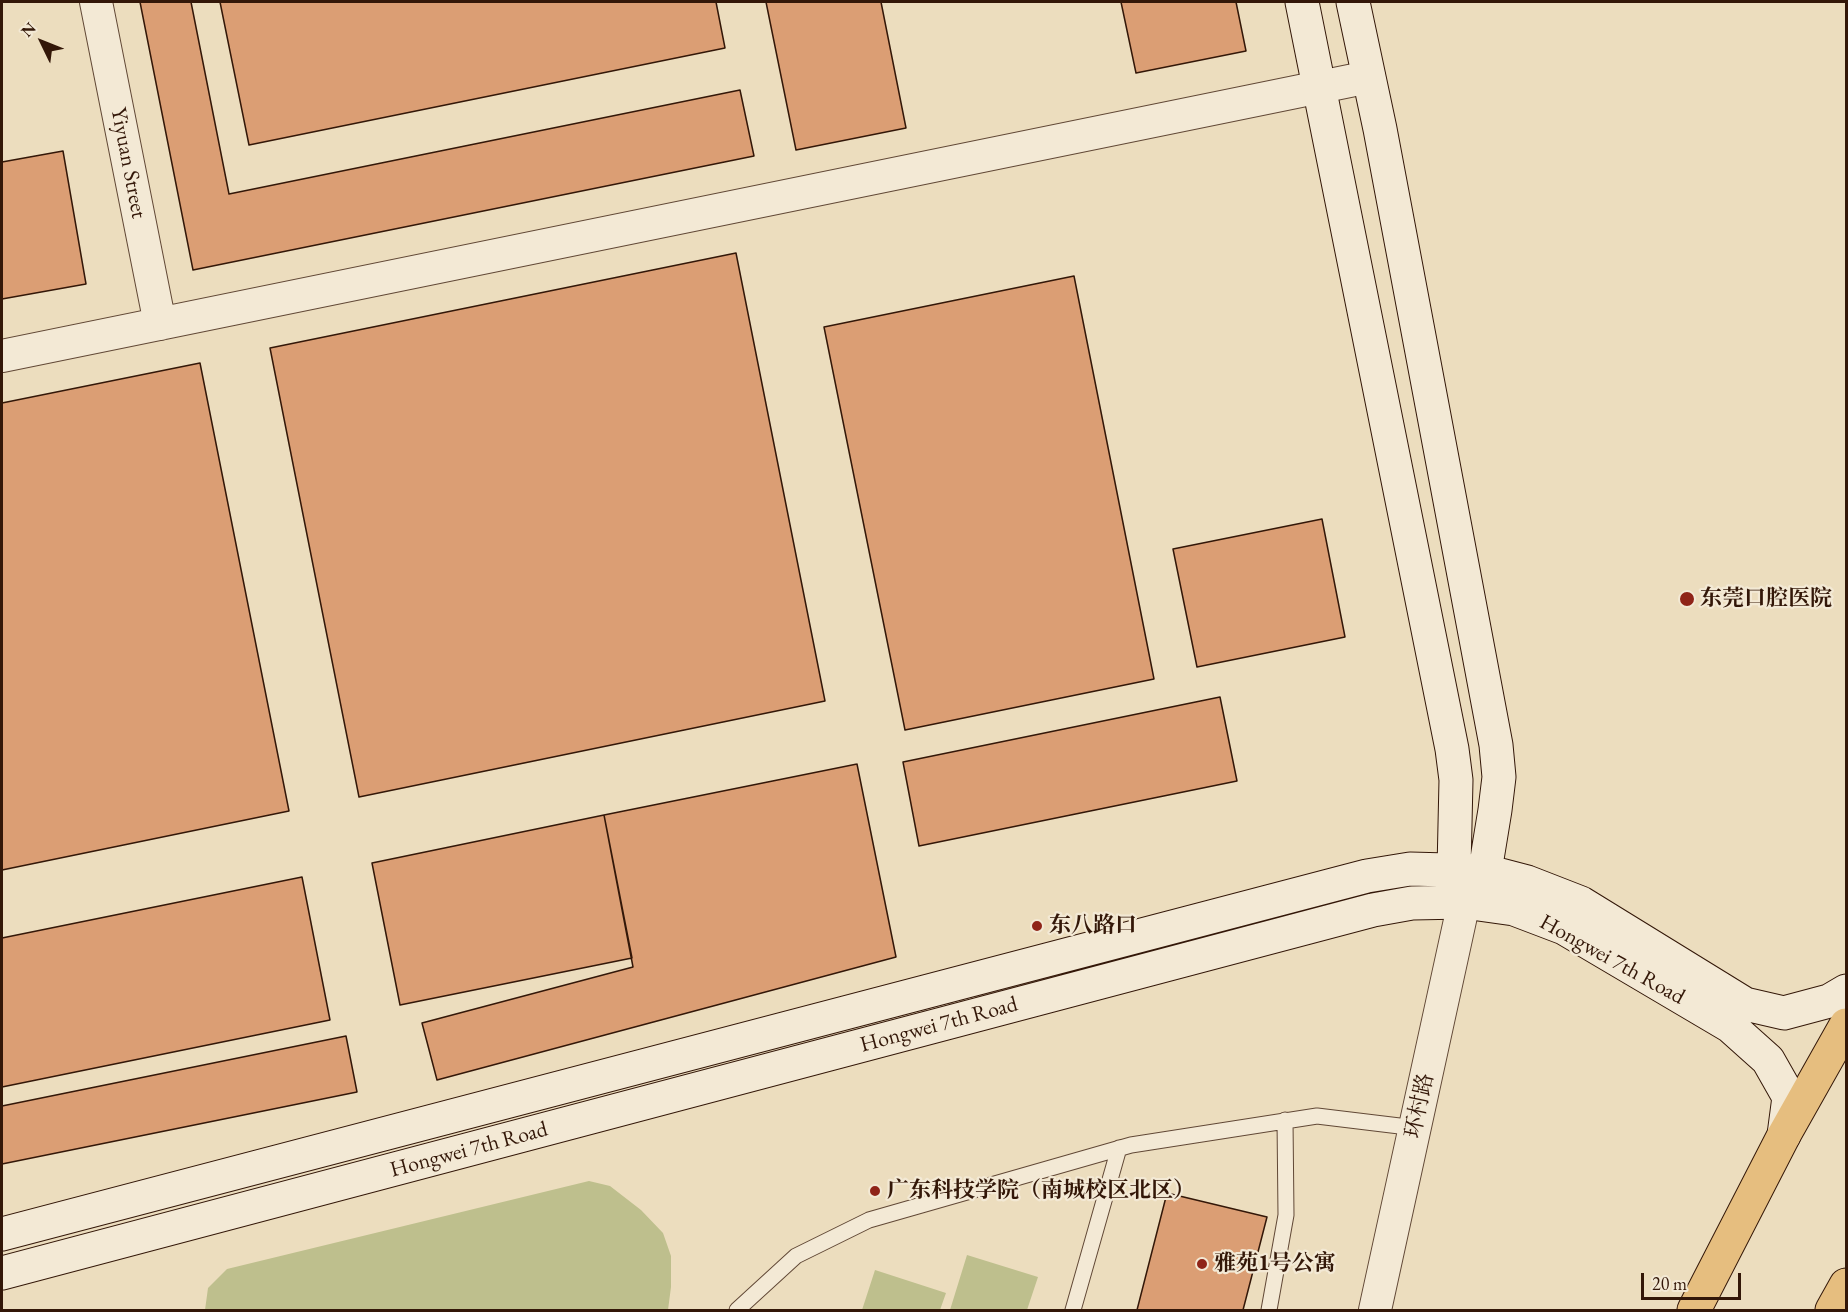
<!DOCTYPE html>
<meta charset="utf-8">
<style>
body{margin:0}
#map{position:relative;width:1848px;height:1312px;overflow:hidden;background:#ecddbe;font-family:"EB Garamond",serif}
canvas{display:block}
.frame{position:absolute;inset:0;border:3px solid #331708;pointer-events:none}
.north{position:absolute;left:12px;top:12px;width:60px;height:60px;-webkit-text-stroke:4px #f3e9d5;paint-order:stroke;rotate:313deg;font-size:16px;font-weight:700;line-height:24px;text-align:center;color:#331708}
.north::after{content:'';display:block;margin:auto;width:21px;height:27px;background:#331708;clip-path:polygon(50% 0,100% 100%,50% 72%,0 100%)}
.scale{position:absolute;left:1641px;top:1273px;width:100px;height:27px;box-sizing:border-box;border:3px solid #331708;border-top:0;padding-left:8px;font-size:18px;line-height:21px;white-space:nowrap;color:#331708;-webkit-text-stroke:4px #f3e9d5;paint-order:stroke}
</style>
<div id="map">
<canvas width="1848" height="1312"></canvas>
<div class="frame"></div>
<div class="north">N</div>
<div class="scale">20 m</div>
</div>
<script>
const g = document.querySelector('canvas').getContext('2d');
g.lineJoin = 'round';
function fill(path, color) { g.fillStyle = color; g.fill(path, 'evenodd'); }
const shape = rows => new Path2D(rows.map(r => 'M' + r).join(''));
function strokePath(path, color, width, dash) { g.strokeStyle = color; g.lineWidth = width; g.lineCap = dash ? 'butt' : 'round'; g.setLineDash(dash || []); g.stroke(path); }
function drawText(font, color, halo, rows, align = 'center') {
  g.font = font + ' "EB Garamond","Noto Serif SC",serif'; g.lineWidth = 4.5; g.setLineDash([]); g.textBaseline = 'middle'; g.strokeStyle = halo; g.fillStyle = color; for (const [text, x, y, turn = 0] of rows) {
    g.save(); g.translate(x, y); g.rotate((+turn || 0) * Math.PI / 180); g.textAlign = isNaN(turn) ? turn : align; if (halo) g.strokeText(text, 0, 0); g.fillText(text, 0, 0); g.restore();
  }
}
fill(shape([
 [589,1181,610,1186,641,1210,663,1233,671,1256,671,1287,668,1310,205,1310,208,1288,227,1269],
 [967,1255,1038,1277,1027,1310,950,1310],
 [875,1270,946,1293,940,1310,862,1310]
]), '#bebf8d');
const building = shape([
 [140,2,191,2,229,194,740,90,754,156,193,270,140,2],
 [220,2,716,2,725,48,249,145,220,2],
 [766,2,881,2,906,128,796,150,766,2],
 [1121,2,1236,2,1246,51,1136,73,1121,2],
 [63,151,86,284,2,299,2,162,63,151],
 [736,253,825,701,359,797,270,348,736,253],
 [1074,276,1154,679,905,730,824,327,1074,276],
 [200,363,289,811,2,870,2,403,200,363],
 [1322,519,1345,637,1197,667,1173,549,1322,519],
 [1220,697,1237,781,919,846,903,762,1220,697],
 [857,764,896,957,437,1080,422,1023,633,967,604,815,857,764],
 [604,815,632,958,400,1005,372,863,604,815],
 [302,877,330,1020,2,1087,2,938,302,877],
 [346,1036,357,1092,2,1164,2,1106,346,1036],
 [1167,1193,1267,1217,1243,1310,1137,1310,1167,1193]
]);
fill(building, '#db9e74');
strokePath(building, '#331708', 1.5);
const lane = shape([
 [737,1310,796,1256,869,1220,1131,1145,1317,1116,1416,1128],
 [1073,1310,1119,1148],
 [1269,1310,1286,1215,1285,1120]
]);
const street = shape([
 [96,2,160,324],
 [2,356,1369,77],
 [1375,1310,1464,902]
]);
const secondary = shape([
 [1302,2,1452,749,1456,780,1454,869,1460,890],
 [1353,2,1380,129,1496,745,1499,777,1495,810,1485,871,1472,890],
 [2,1234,1367,876,1410,869,1485,871,1527,882,1581,903,1745,1004,1784,1013,1829,1001,1846,991],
 [2,1273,1373,910,1412,903,1464,902,1514,909,1564,928,1730,1026,1768,1060,1789,1097,1784,1135]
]);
const primary = shape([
 [1694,1310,1784,1135,1846,1025]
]);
const highway = shape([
 [1832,1310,1846,1285]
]);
strokePath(lane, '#614836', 17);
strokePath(street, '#614836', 34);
strokePath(secondary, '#331708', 35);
strokePath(primary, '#331708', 35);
strokePath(highway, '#331708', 35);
strokePath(lane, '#f3e9d5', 15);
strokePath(street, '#f3e9d5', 32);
strokePath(secondary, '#f3e9d5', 33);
strokePath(primary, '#e6be7f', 33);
strokePath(highway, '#e6be7f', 33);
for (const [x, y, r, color] of [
 [1687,599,8,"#8f2418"],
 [1037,926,6,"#8f2418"],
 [875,1191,6,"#8f2418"],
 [1202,1264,6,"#8f2418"]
]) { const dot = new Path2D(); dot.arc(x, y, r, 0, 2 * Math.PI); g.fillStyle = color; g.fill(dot); strokePath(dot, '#f3e9d5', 2); }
drawText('22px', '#331708', '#f3e9d5', [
 ["Yiyuan Street",128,163,79],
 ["Hongwei 7th Road",1612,960,29],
 ["Hongwei 7th Road",939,1025,-15],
 ["环村路",1420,1106,-78],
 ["Hongwei 7th Road",469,1150,-15]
]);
drawText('bold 22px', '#331708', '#f3e9d5', [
 ["东莞口腔医院",1700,599],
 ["东八路口",1049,926],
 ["广东科技学院（南城校区北区）",887,1191],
 ["雅苑1号公寓",1214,1264]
], 'left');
</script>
